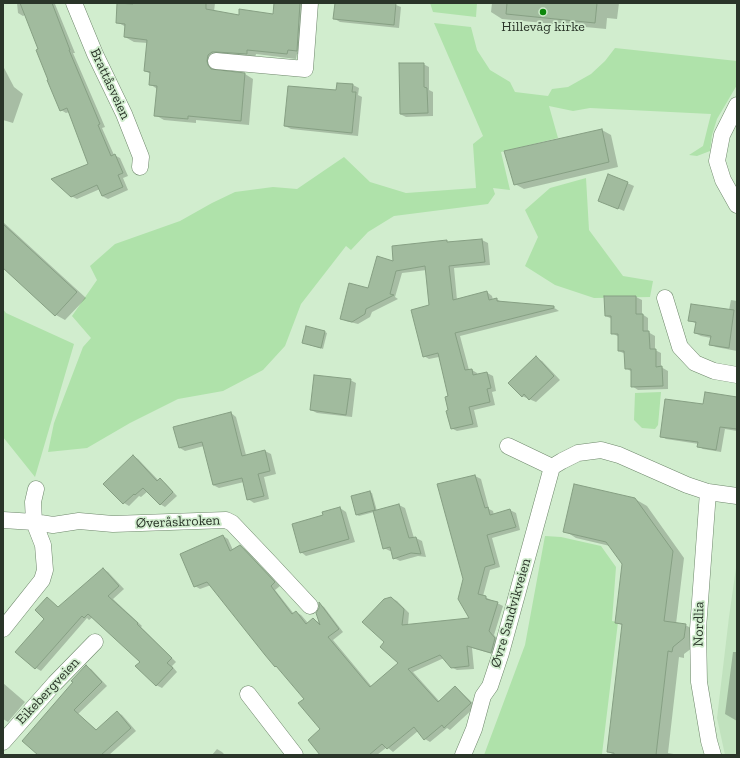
<!DOCTYPE html>
<meta charset="utf-8">
<style>
body{margin:0}
#map{position:relative;width:740px;height:758px;overflow:hidden;background:#d1edce;font-family:"Zilla Slab",serif}
canvas{display:block}
.frame{position:absolute;inset:0;border:4px solid #2a3529;pointer-events:none}
</style>
<div id="map">
<canvas width="740" height="758"></canvas>
<div class="frame"></div>
</div>
<script>
const g = document.querySelector('canvas').getContext('2d');
g.lineJoin = 'round';
function fill(path, color) { g.fillStyle = color; g.fill(path, 'evenodd'); }
const shape = rows => new Path2D(rows.map(r => 'M' + r).join(''));
function strokePath(path, color, width, dash) { g.strokeStyle = color; g.lineWidth = width; g.lineCap = dash ? 'butt' : 'round'; g.setLineDash(dash || []); g.stroke(path); }
function drawText(font, color, halo, rows, align = 'center') {
  g.font = font + ' "Zilla Slab",serif'; g.lineWidth = 3.5; g.setLineDash([]); g.textBaseline = 'middle'; g.strokeStyle = halo; g.fillStyle = color; for (const [text, x, y, turn = 0] of rows) {
    g.save(); g.translate(x, y); g.rotate((+turn || 0) * Math.PI / 180); g.textAlign = isNaN(turn) ? turn : align; if (halo) g.strokeText(text, 0, 0); g.fillText(text, 0, 0); g.restore();
  }
}
fill(shape([
 [737,561,737,755,725,755,717,718,729,617]
]), '#c1e2be');
fill(shape([
 [430,3,477,3,476,17,433,12],
 [434,23,471,27,477,50,490,70,510,82,515,92,548,96,552,89,568,87,591,74,605,61,615,48,737,61,737,85,717,119,712,135,710,151,697,156,689,155,703,146,711,114,590,108,573,111,549,106,558,138,501,152,510,190,493,188,495,194,488,204,394,216,368,232,351,250,346,246,301,304,285,346,263,370,223,391,178,399,130,423,87,448,48,452,54,423,83,347,91,338,72,316,97,280,90,266,115,244,180,221,212,203,235,192,273,187,297,189,344,157,370,182,406,193,476,188,473,144,483,136],
 [586,178,589,230,623,276,653,281,650,297,594,298,555,285,525,266,538,237,525,210,550,188],
 [3,309,6,313,74,344,35,477,3,437],
 [661,392,658,425,655,429,642,428,634,420,635,393],
 [545,536,561,537,601,546,616,567,612,621,618,622,602,754,609,755,484,755,525,645]
]), '#afe2aa');
fill(shape([
 [17,3,55,4,75,53,73,53,105,127,102,128,114,155,120,158,128,176,123,178,128,190,108,199,102,196,100,189,77,199,71,196,89,164,69,112,66,113,61,110,40,50,25,15,23,16,18,13],
 [118,3,215,3,214,12,239,16,274,15,275,3,310,3,305,56,297,54,296,59,256,54,255,59,215,66,216,71,245,74,253,79,249,125,196,120,196,123,164,120,155,115,157,89,150,84,151,74,145,71,148,43,134,42,125,37,126,27,117,22],
 [336,3,381,3,396,5,401,7,399,28,340,22,335,19],
 [492,3,619,3,617,19,607,18,606,29,502,19,491,12],
 [423,64,429,67,429,90,433,92,433,116,406,117,400,114],
 [3,66,14,87,23,94,13,123,3,120],
 [353,85,359,88,358,95,362,97,358,136,291,129,285,126,337,91],
 [602,130,611,135,618,167,524,189,515,184],
 [609,175,634,186,624,211,599,200],
 [3,222,86,298,65,320,56,315,3,266],
 [482,240,488,243,490,265,454,268,457,300,487,292,492,296,493,300,496,299,502,302,553,307,559,311,460,336,469,370,472,370,477,373,478,375,487,373,493,376,496,391,492,392,495,405,474,410,478,427,457,431,451,428,449,397,439,357,429,359,424,356,430,306,427,270,402,273,395,297,398,299,372,312,370,317,358,324,346,321,341,318,394,263,446,241,449,243],
 [636,297,642,300,642,314,648,318,648,332,655,336,655,350,661,353,661,367,668,371,668,389,638,390,632,386,632,372,626,368,625,354,619,351,619,337,612,333,612,319,606,316],
 [731,300,737,301,737,351,716,347,710,344,711,338,701,336,695,333,697,324,689,320,729,310],
 [325,332,327,333,323,349,303,343],
 [536,358,542,361,560,380,536,402,522,396],
 [350,380,356,383,352,417,317,413,311,410],
 [737,397,737,431,725,429,721,452,703,449,698,446,699,444,666,439,661,436,704,406],
 [231,413,236,417,246,455,265,451,271,454,276,474,264,477,269,499,254,503,248,499,244,482,219,488,213,485,204,446,185,451,180,448],
 [133,456,138,459,159,481,160,480,165,483,177,496,165,507,160,504,148,491,141,497,139,496,129,506,124,503],
 [475,476,481,479,489,509,493,511,494,515,510,510,516,513,520,530,492,538,500,567,490,570,483,596,503,606,494,635,500,642,496,655,472,648,474,669,457,670,451,667,444,658,413,672,440,702,455,688,460,691,476,706,450,730,447,728,430,742,425,739,418,731,393,752,387,747,377,755,322,755,321,729,305,699,280,669,275,666,211,585,200,589,195,586,223,536,228,539,233,550,240,546,245,549,280,586,275,590,294,614,296,612,301,615,308,623,313,619,320,623,320,604,324,607,343,632,333,640,372,687,399,663,386,642,391,598,397,601,409,613,408,625,471,619,464,579,439,485],
 [370,492,372,493,377,511,399,505,405,508,414,538,416,538,422,541,426,557,418,556,400,561,394,558,392,551,390,551,384,548,374,512,359,516,357,515],
 [635,499,647,506,684,558,676,624,685,625,697,631,696,645,684,654,684,658,679,657,668,753,679,755,614,755,609,752,623,626,616,622,623,563,610,546,576,538,565,531],
 [340,508,346,512,355,542,306,556,301,552,324,516],
 [103,569,108,572,124,589,113,599,142,626,141,627,176,662,172,666,177,672,162,688,156,685,141,662,93,617,89,620,87,618,41,671,36,668,45,619,47,598,59,608],
 [733,652,737,652,737,721,725,714],
 [86,667,91,669,107,686,78,714,97,730,117,712,122,715,136,731,109,755,40,755,74,682],
 [3,683,25,702,8,722,3,719],
 [217,749,222,752,225,755,212,755]
]), '#0003');
const building = shape([
 [20,3,52,3,70,50,69,50,100,124,98,125,111,156,115,154,123,173,118,175,123,187,102,196,97,185,71,197,51,179,88,164,67,108,60,111,47,80,48,80,36,50,38,49,20,3],
 [117,3,133,4,134,3,206,3,206,9,239,15,239,9,273,14,274,3,300,3,297,51,288,50,287,54,247,50,247,54,216,52,212,52,208,55,207,61,208,65,211,69,245,73,241,121,188,116,188,119,154,116,157,86,149,85,150,72,144,71,147,40,124,37,125,24,116,23,117,3],
 [335,3,396,3,394,25,333,19,335,3],
 [507,3,597,3,595,23,506,14,507,3],
 [399,63,424,63,424,87,427,88,428,113,400,114,399,63],
 [337,83,353,84,352,92,356,92,352,133,284,126,288,86,336,90,337,83],
 [602,129,609,162,514,185,504,151,602,129],
 [608,174,628,182,618,209,598,201,608,174],
 [3,224,77,292,55,316,3,268,3,224],
 [482,239,485,262,449,266,453,300,487,291,489,300,497,298,497,301,554,306,554,308,455,333,465,370,472,369,473,375,487,372,491,388,487,389,490,402,469,407,473,424,451,429,446,411,448,410,445,397,448,396,438,353,423,357,411,310,429,305,425,266,396,271,390,294,394,295,366,309,365,314,352,322,340,319,349,283,368,288,377,256,393,261,392,246,447,240,447,242,482,239],
 [604,296,636,296,636,314,643,314,643,331,649,331,650,349,656,349,656,367,662,366,663,386,631,387,631,369,625,369,624,351,618,351,618,334,611,334,611,316,605,316,604,296],
 [691,304,734,310,729,348,709,345,711,336,694,333,696,322,688,321,691,304],
 [306,326,325,331,321,348,302,343,306,326],
 [536,356,554,376,529,400,524,394,522,397,508,383,536,356],
 [314,375,351,379,346,415,310,410,314,375],
 [705,392,737,397,737,429,720,427,716,450,697,447,698,442,660,437,665,399,703,404,705,392],
 [231,412,242,456,265,450,270,471,258,474,264,496,247,500,242,478,213,485,202,442,179,448,173,427,231,412],
 [133,455,157,481,160,478,173,492,160,505,143,488,135,495,134,494,123,504,103,484,133,455],
 [475,475,485,508,488,507,490,515,510,509,516,527,487,535,495,564,485,567,478,594,486,596,486,599,498,602,489,631,495,638,491,653,467,646,469,666,451,668,440,655,408,669,438,702,455,686,471,703,444,728,442,725,424,740,414,727,387,749,382,744,369,755,320,755,308,740,320,729,298,703,304,699,276,666,275,667,265,655,207,582,194,587,180,554,223,535,230,551,240,545,275,582,271,586,292,614,296,611,306,624,313,618,320,625,316,613,319,608,319,602,339,629,328,637,370,687,398,663,380,647,384,642,362,622,384,599,391,597,404,609,402,625,469,618,458,599,463,579,437,484,475,475],
 [574,484,635,498,673,551,664,621,686,624,684,638,673,647,672,652,668,651,656,755,614,755,614,753,607,752,622,624,615,623,622,564,606,542,563,532,574,484],
 [370,491,375,510,356,515,351,496,370,491],
 [399,504,409,538,416,537,421,554,411,553,393,559,390,547,383,549,373,511,399,504],
 [340,507,349,539,300,553,292,524,323,515,322,512,340,507],
 [103,568,119,586,108,596,138,623,137,624,172,658,167,663,173,668,156,686,135,666,140,662,88,614,84,618,82,616,35,669,15,652,44,619,35,610,47,597,58,607,103,568],
 [86,665,102,682,74,710,96,730,117,711,131,728,101,755,38,755,22,741,73,682,71,681,86,665]
]);
fill(building, '#a1bb9e');
strokePath(building, '#869f83', 1);
const minor = shape([
 [74,3,95,54,124,114,141,157,140,167],
 [216,61,305,69,310,3],
 [737,105,722,135,717,161,723,180,737,205],
 [665,298,680,347,695,363,714,371,737,375],
 [508,446,552,467,562,461,578,453,601,450,619,455,687,485,708,492,737,496],
 [708,492,698,629,699,682,709,741,713,755],
 [3,520,34,522,33,502,36,489],
 [3,629,42,580,45,570,43,545,34,522,53,525,79,521,113,524,226,520,232,523,270,563,310,606],
 [248,694,295,755],
 [3,742,55,683,95,642],
 [463,755,474,729,483,696,490,686,501,653,552,467]
]);
strokePath(minor, '#6e876b', 17);
strokePath(minor, '#fff', 16);
for (const [x, y, r, color] of [
 [543,12,4,"#0e880c"]
]) { const dot = new Path2D(); dot.arc(x, y, r, 0, 2 * Math.PI); g.fillStyle = color; g.fill(dot); strokePath(dot, '#d1edce', 1.5); }
drawText('14px', '#2a3529', '#d1edce', [
 ["Hillevåg kirke",543,27]
]);
drawText('14px', '#2a3529', '#d1edce', [
 ["Brattåsveien",110,84,65],
 ["Øveråskroken",178,522,-2],
 ["Øvre Sandvikveien",511,613,-74],
 ["Nordlia",699,624,-89],
 ["Eikebergveien",48,691,-47]
]);
</script>
